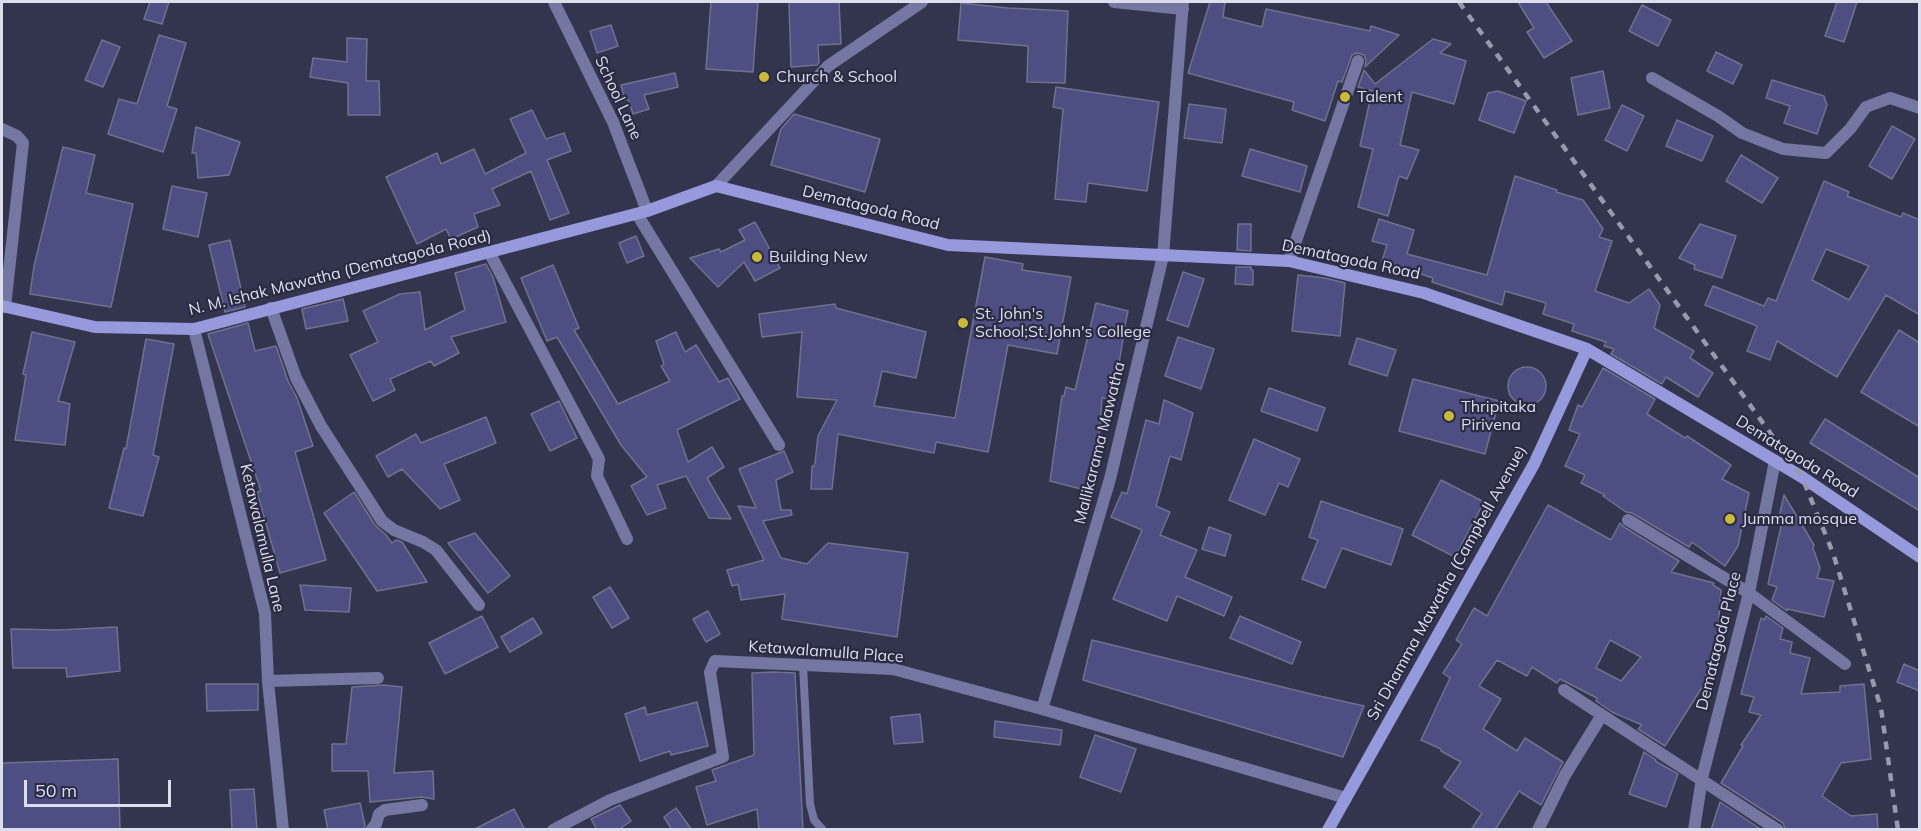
<!DOCTYPE html>
<style>
body{margin:0}
#map{position:relative;width:1921px;height:831px;overflow:hidden;background:#33354e;font-family:Mulish,sans-serif}
canvas{display:block}
.frame{position:absolute;inset:0;border:3px solid #dcdded;pointer-events:none}
.scale{position:absolute;left:24px;top:780px;width:147px;height:27px;box-sizing:border-box;border:3px solid #dcdded;border-top:0;padding-left:8px;font-size:18px;line-height:21px;white-space:nowrap;color:#dcdded;-webkit-text-stroke:4px #2a2b43;paint-order:stroke}
</style>
<div id="map">
<canvas width="1921" height="831"></canvas>
<div class="frame"></div>
<div class="scale">50 m</div>
</div>
<script>
const g = document.querySelector('canvas').getContext('2d');
g.lineJoin = 'round';
function fill(path, color) { g.fillStyle = color; g.fill(path, 'evenodd'); }
const shape = rows => new Path2D(rows.map(r => 'M' + r).join(''));
function strokePath(path, color, width, dash) { g.strokeStyle = color; g.lineWidth = width; g.lineCap = dash ? 'butt' : 'round'; g.setLineDash(dash || []); g.stroke(path); }
function drawText(font, color, halo, rows, align = 'center') {
  g.font = font + ' Mulish,sans-serif'; g.lineWidth = 4.5; g.setLineDash([]); g.textBaseline = 'middle'; g.strokeStyle = halo; g.fillStyle = color; for (const [text, x, y, turn = 0] of rows) {
    g.save(); g.translate(x, y); g.rotate((+turn || 0) * Math.PI / 180); g.textAlign = isNaN(turn) ? turn : align; if (halo) g.strokeText(text, 0, 0); g.fillText(text, 0, 0); g.restore();
  }
}
const building = shape([
 [150,2,169,2,162,24,144,19,150,2],
 [711,2,758,2,753,72,706,69,711,2],
 [789,2,839,2,841,44,818,45,819,63,817,65,791,67,789,2],
 [1210,2,1225,2,1223,17,1262,27,1266,9,1370,31,1371,26,1399,35,1365,67,1366,60,1364,55,1357,53,1352,55,1342,82,1338,81,1325,121,1292,110,1294,102,1188,73,1210,2],
 [1518,2,1546,2,1572,41,1544,58,1527,32,1534,28,1518,2],
 [1837,2,1857,2,1844,42,1825,36,1837,2],
 [961,3,1008,8,1068,11,1065,83,1027,82,1028,46,958,40,961,3],
 [1642,5,1671,20,1658,46,1629,31,1642,5],
 [611,25,618,46,597,53,590,31,611,25],
 [159,35,186,43,167,106,177,109,163,152,108,134,119,99,137,104,159,35],
 [347,38,367,39,366,81,379,81,380,115,348,115,348,83,310,77,313,58,347,62,347,38],
 [1433,39,1451,44,1440,53,1466,61,1454,104,1412,92,1400,145,1419,150,1407,179,1399,176,1388,216,1358,207,1373,149,1360,146,1372,91,1358,87,1364,70,1375,84,1433,39],
 [102,40,120,47,103,87,85,80,102,40],
 [1716,52,1742,65,1733,84,1707,71,1716,52],
 [1603,71,1610,108,1578,115,1571,78,1603,71],
 [675,73,678,87,644,95,649,109,633,114,628,99,625,100,621,85,675,73],
 [1772,80,1824,96,1827,105,1817,134,1784,123,1790,106,1766,98,1772,80],
 [1056,87,1159,102,1147,191,1088,183,1086,202,1055,199,1063,109,1053,107,1056,87],
 [1498,91,1526,101,1514,133,1479,120,1488,93,1498,91],
 [1189,104,1226,109,1222,143,1184,138,1189,104],
 [1622,105,1644,116,1627,151,1605,140,1622,105],
 [532,110,546,139,564,133,571,151,547,160,569,213,550,220,531,171,492,189,500,205,474,214,478,227,451,239,446,229,417,244,386,177,437,153,441,164,474,149,485,174,526,153,510,119,532,110],
 [794,114,880,139,865,192,771,165,781,129,794,114],
 [1677,120,1713,136,1702,161,1666,146,1677,120],
 [1892,126,1915,139,1892,179,1869,166,1892,126],
 [196,127,240,142,229,175,198,178,196,153,192,153,196,127],
 [63,147,95,155,86,193,133,204,111,307,30,294,34,266,63,147],
 [1250,149,1307,166,1300,192,1242,176,1250,149],
 [1741,155,1778,178,1762,203,1726,181,1741,155],
 [1515,176,1557,190,1556,192,1583,200,1603,229,1599,237,1612,241,1595,291,1629,303,1649,289,1660,305,1654,328,1694,351,1690,358,1713,373,1698,397,1666,377,1662,384,1611,354,1614,349,1604,346,1606,342,1572,331,1574,324,1543,314,1546,303,1505,291,1502,305,1432,282,1433,278,1382,261,1387,245,1372,241,1379,219,1414,230,1407,254,1487,275,1515,176],
 [1824,181,1849,192,1847,196,1901,217,1903,213,1920,220,1920,315,1886,295,1837,377,1777,341,1770,360,1747,351,1757,326,1705,305,1713,286,1764,306,1768,298,1776,301,1824,181],
 [1826,249,1869,266,1849,300,1812,280,1826,249],
 [172,186,207,193,198,237,163,229,172,186],
 [755,222,780,268,755,281,744,262,718,287,690,258,719,249,721,252,745,240,739,230,755,222],
 [1238,224,1251,224,1251,251,1237,250,1238,224],
 [1700,224,1736,236,1722,278,1694,269,1695,265,1679,258,1700,224],
 [636,236,644,256,627,263,619,243,636,236],
 [230,240,245,307,225,312,209,245,230,240],
 [985,257,1023,264,1022,270,1071,277,1057,354,1008,345,988,452,936,442,934,453,838,434,832,489,811,489,812,466,814,466,815,463,818,436,837,400,797,397,802,332,762,337,759,314,835,304,836,308,926,332,916,378,882,371,874,406,955,418,985,257],
 [486,264,493,277,506,322,451,337,459,353,434,366,431,361,390,379,395,390,373,401,350,355,378,342,363,311,400,294,420,292,425,330,465,310,455,273,486,264],
 [553,265,579,328,574,330,618,404,670,381,661,366,664,364,656,341,676,332,685,352,696,345,719,382,728,378,740,399,677,430,688,462,712,447,724,467,707,478,731,519,709,518,686,476,657,485,666,508,647,515,631,486,647,477,621,445,557,337,547,341,521,278,553,265],
 [1236,267,1251,267,1251,270,1253,270,1253,285,1235,284,1236,267],
 [1183,272,1204,279,1188,327,1167,320,1183,272],
 [1298,275,1325,278,1345,283,1340,336,1292,331,1298,275],
 [343,299,348,321,306,329,302,309,343,299],
 [1096,303,1128,311,1122,339,1123,339,1113,400,1102,398,1099,438,1085,490,1050,481,1062,396,1064,396,1066,387,1075,390,1096,303],
 [248,323,255,351,276,346,288,381,297,398,313,446,295,452,326,560,280,573,257,492,261,491,208,334,248,323],
 [1899,330,1920,343,1920,427,1861,392,1899,330],
 [32,332,75,342,58,401,70,404,65,445,15,440,26,375,23,374,32,332],
 [1178,337,1214,349,1201,389,1165,376,1178,337],
 [1357,338,1396,350,1387,376,1349,364,1357,338],
 [146,339,174,344,153,455,159,457,143,516,109,508,124,448,126,449,146,339],
 '1508 386a19 19 0 1 1 38 0a19 19 0 1 1-38 0Z',
 [1603,368,1655,399,1647,414,1685,438,1687,436,1731,465,1722,479,1749,493,1738,546,1725,566,1692,542,1689,547,1632,513,1626,512,1603,496,1605,495,1581,483,1585,475,1565,466,1580,434,1569,430,1578,405,1582,407,1603,368],
 [1413,379,1499,401,1485,454,1399,431,1413,379],
 [1269,388,1325,408,1317,431,1261,411,1269,388],
 [1164,400,1193,413,1181,460,1170,456,1156,506,1170,512,1160,535,1197,550,1185,577,1232,597,1224,616,1177,596,1167,621,1113,599,1142,530,1111,517,1122,492,1127,494,1146,420,1159,424,1164,400],
 [559,401,577,438,550,451,531,414,559,401],
 [486,417,496,443,444,464,460,500,440,509,402,469,388,477,376,456,416,434,421,443,486,417],
 [1825,419,1920,478,1920,511,1810,443,1825,419],
 [1254,439,1300,459,1288,487,1279,483,1265,515,1229,500,1254,439],
 [784,451,793,472,776,480,781,510,791,510,792,515,763,521,781,558,807,564,828,543,908,553,897,637,782,619,785,594,741,600,738,584,732,586,727,570,764,560,738,506,756,508,739,469,784,451],
 [1441,480,1484,502,1455,557,1412,535,1441,480],
 [354,492,375,525,385,534,392,543,396,540,402,542,427,582,377,591,324,513,354,492],
 [1784,495,1814,545,1813,548,1820,568,1817,578,1834,581,1824,617,1787,609,1787,611,1772,600,1777,587,1768,584,1782,522,1778,522,1784,495],
 [1321,501,1403,529,1391,565,1342,548,1325,588,1302,579,1318,540,1309,537,1321,501],
 [1548,505,1611,540,1620,523,1624,527,1679,561,1671,572,1714,583,1713,585,1721,590,1718,631,1704,684,1665,746,1638,729,1642,725,1612,712,1596,701,1597,698,1560,679,1557,683,1532,667,1527,676,1497,660,1479,686,1501,699,1483,729,1517,751,1525,738,1563,762,1541,805,1519,791,1495,830,1471,830,1482,813,1444,787,1461,762,1441,751,1441,749,1421,740,1450,678,1443,673,1462,644,1456,640,1474,608,1487,616,1548,505],
 [1610,640,1641,657,1621,681,1596,668,1610,640],
 [1209,527,1231,535,1225,556,1202,549,1209,527],
 [475,533,510,576,488,593,448,543,475,533],
 [300,585,351,588,349,612,305,610,300,585],
 [610,587,629,618,612,628,593,597,610,587],
 [708,611,720,634,706,642,693,619,708,611],
 [482,616,498,647,445,674,429,643,482,616],
 [1240,616,1301,642,1292,664,1230,638,1240,616],
 [1766,616,1783,628,1780,639,1792,642,1790,653,1810,658,1801,694,1840,692,1840,686,1864,684,1871,759,1841,763,1822,796,1851,816,1877,814,1878,830,1786,830,1783,823,1721,783,1743,746,1741,745,1761,715,1749,712,1754,697,1741,694,1761,618,1764,620,1766,616],
 [533,618,542,633,510,652,501,637,533,618],
 [117,627,120,671,67,677,66,668,13,668,11,629,59,630,117,627],
 [1092,640,1315,695,1364,706,1343,757,1083,680,1092,640],
 [1904,664,1920,671,1920,691,1897,682,1904,664],
 [774,672,795,673,803,830,759,830,757,809,707,825,696,787,716,781,712,770,754,755,752,673,774,672],
 [206,684,258,684,258,710,207,711,206,684],
 [383,685,402,687,394,773,433,771,434,799,421,797,370,802,368,771,332,771,332,744,346,744,352,687,383,685],
 [697,702,708,746,671,755,670,751,640,761,625,714,645,707,647,715,697,702],
 [920,714,923,742,894,744,891,717,920,714],
 [995,721,1062,730,1060,745,994,737,995,721],
 [1095,735,1136,749,1121,792,1080,777,1095,735],
 [1644,752,1656,760,1655,761,1678,774,1666,807,1629,794,1644,752],
 [118,759,120,830,2,830,2,763,118,759],
 [254,789,257,830,232,830,230,790,254,789],
 [1720,802,1762,830,1711,830,1720,802],
 [360,803,365,825,363,830,328,830,324,810,360,803],
 [620,805,631,821,618,830,597,830,591,819,620,805],
 [676,808,692,830,672,830,664,817,676,808],
 [514,809,525,830,473,830,514,809]
]);
fill(building, '#4d4e81');
strokePath(building, '#6f728e', 1.5);
strokePath(shape([
 [803,665,810,804,814,820,823,830]
]), '#7477a1', 8);
strokePath(shape([
 [554,2,613,122,647,211],
 [1114,2,1183,9],
 [1652,78,1718,116,1742,133,1783,149,1826,153,1850,129,1866,107,1890,98,1920,108],
 [2,129,17,136,23,143,5,307],
 [716,186,828,66,922,2],
 [637,214,779,445],
 [489,252,599,459,597,476,627,539],
 [1289,261,1358,61],
 [271,308,296,378,321,426,382,521,394,530,423,542,436,550,479,605],
 [194,329,265,613,268,681,283,830],
 [1628,520,1749,593,1845,664],
 [268,681,378,678],
 [1564,690,1602,715],
 [1042,709,1110,479,1163,256,1183,2],
 [371,830,376,824,379,814,385,810,422,805],
 [553,830,610,800,723,757,710,672,715,661,893,669,1042,709,1346,798],
 [1538,830,1565,775,1602,715,1778,830],
 [1694,830,1702,778,1749,593,1775,461]
]), '#7477a1', 12);
strokePath(shape([
 [2,306,95,327,194,329,647,211,716,186,948,245,1289,261,1424,293,1587,349,1802,477,1920,557],
 [1328,830,1534,464,1587,349]
]), '#969adc', 12);
strokePath(shape([
 [1459,2,1802,477,1833,553,1881,708,1898,830]
]), '#9799ad', 4.5, [8, 8]);
for (const [x, y, r, color] of [
 [764,77,6,"#cbba39"],
 [1345,97,6,"#cbba39"],
 [757,257,6,"#cbba39"],
 [963,323,6,"#cbba39"],
 [1449,416,6,"#cbba39"],
 [1730,519,6,"#cbba39"]
]) { const dot = new Path2D(); dot.arc(x, y, r, 0, 2 * Math.PI); g.fillStyle = color; g.fill(dot); strokePath(dot, '#2a2b43', 2); }
drawText('16px', '#dcdded', '#2a2b43', [
 ["Church & School",776,77],
 ["Talent",1357,97],
 ["Building New",769,257],
 ["St. John's",975,314],
 ["School;St.John's College",975,332],
 ["Thripitaka",1461,407],
 ["Pirivena",1461,425],
 ["Jumma mosque",1742,519]
], 'left');
drawText('16px', '#dcdded', '#2a2b43', [
 ["School Lane",618,98,65],
 ["Dematagoda Road",871,208,14],
 ["Dematagoda Road",1351,260,12],
 ["N. M. Ishak Mawatha (Dematagoda Road)",340,273,-14],
 ["Mallikarama Mawatha",1100,443,-76],
 ["Dematagoda Road",1797,457,32],
 ["Ketawalamulla Lane",262,538,77],
 ["Sri Dhamma Mawatha (Campbell Avenue)",1447,583,-61],
 ["Dematagoda Place",1719,641,-76],
 ["Ketawalamulla Place",826,652,4]
]);
</script>
